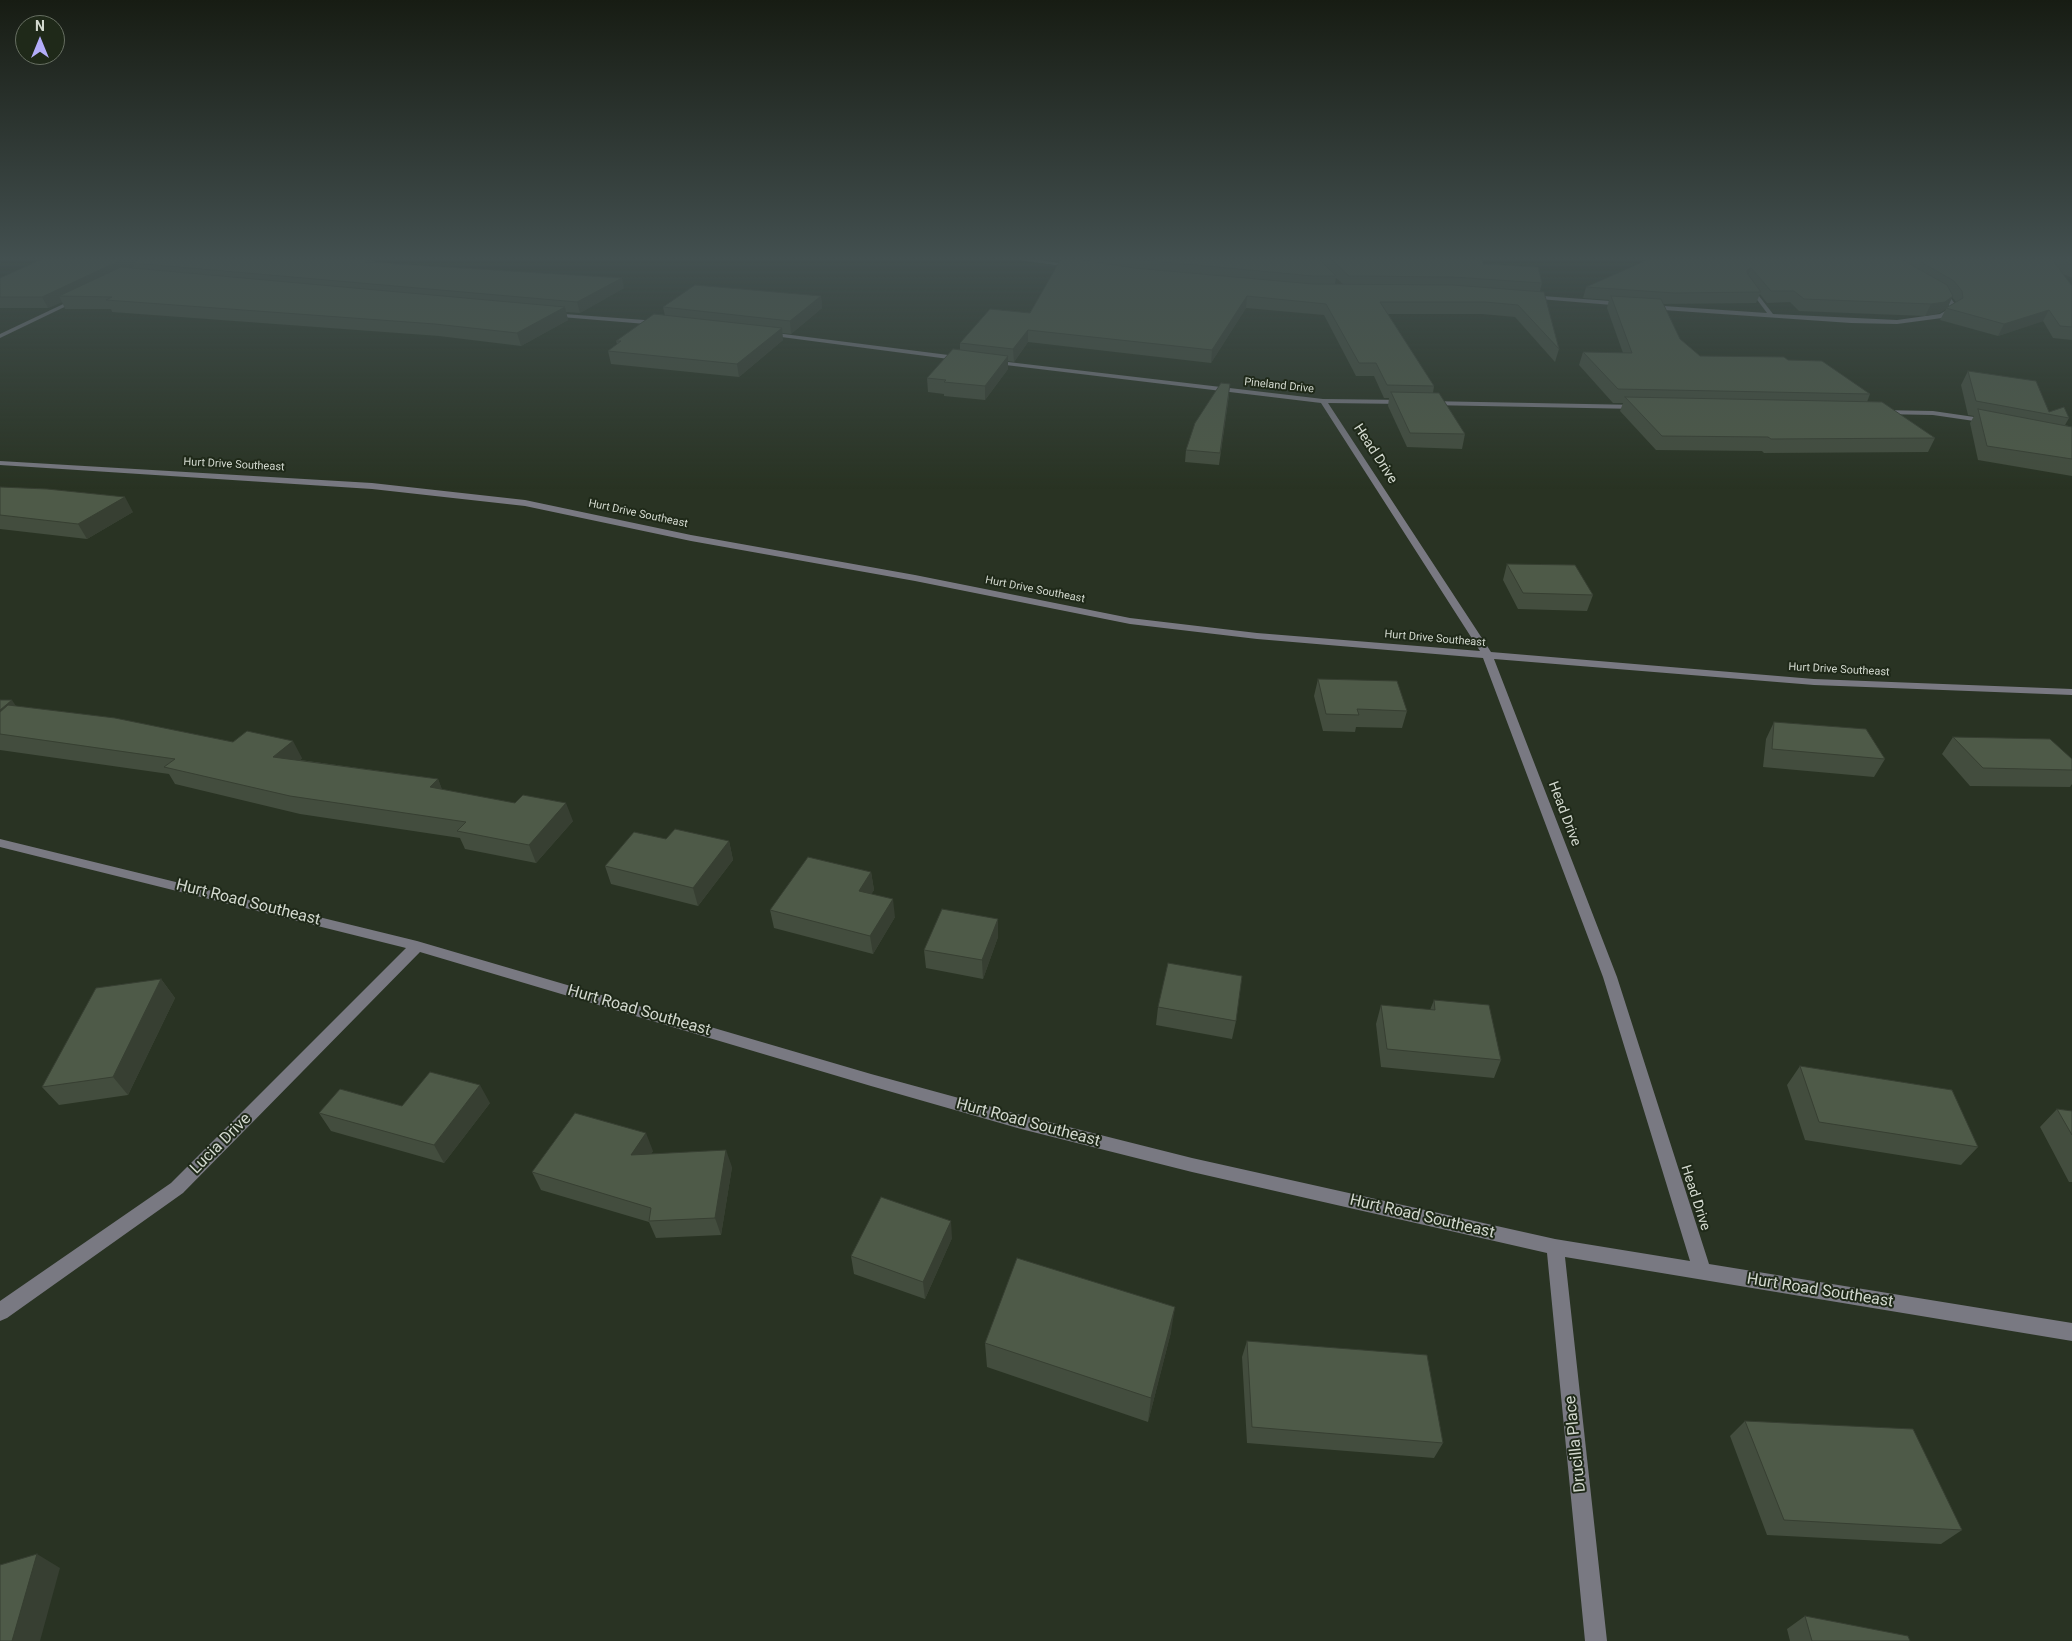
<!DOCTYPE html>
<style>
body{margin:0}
#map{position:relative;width:2072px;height:1641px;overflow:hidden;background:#293323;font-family:Roboto,sans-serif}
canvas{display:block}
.north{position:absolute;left:15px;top:15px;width:50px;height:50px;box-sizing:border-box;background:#1f2919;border:1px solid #676f62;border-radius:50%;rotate:0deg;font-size:14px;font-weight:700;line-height:20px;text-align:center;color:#d3d9cf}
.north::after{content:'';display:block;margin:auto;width:18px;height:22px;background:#b3adf9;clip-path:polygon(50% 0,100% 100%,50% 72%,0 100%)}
</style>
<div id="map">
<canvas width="2072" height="1641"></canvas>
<div class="north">N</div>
</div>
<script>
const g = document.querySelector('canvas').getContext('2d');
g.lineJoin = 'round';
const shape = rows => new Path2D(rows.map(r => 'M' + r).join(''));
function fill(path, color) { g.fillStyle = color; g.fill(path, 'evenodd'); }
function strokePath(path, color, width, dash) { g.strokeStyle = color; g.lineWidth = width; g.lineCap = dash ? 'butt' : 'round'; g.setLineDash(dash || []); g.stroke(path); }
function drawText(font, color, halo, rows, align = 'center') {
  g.font = font + ' Roboto,sans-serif'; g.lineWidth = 4; g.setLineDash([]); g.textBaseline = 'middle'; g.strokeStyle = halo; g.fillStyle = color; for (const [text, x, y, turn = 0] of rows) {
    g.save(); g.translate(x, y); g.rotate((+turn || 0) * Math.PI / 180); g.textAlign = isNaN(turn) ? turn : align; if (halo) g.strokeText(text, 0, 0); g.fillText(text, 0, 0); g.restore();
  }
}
fill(shape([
 [1012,259,1032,259,1079,266,1076,268,1012,259],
 [1749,283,1773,314,1897,320,1940,314,1949,309,1949,304,1937,291,1940,289,1947,293,1955,304,1955,310,1942,318,1897,324,1851,323,1649,309,1646,307,1649,305,1767,313,1746,285,1749,283],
 [1529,295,1624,302,1627,304,1624,306,1527,298,1529,295],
 [76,298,81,299,0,338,0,334,76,298],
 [551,313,658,321,661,323,658,325,549,316,549,314,551,313],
 [768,332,964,357,967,359,964,361,766,335,766,333,768,332],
 [991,360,1323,399,1407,400,1408,402,1404,404,1328,403,1491,652,1814,679,2072,689,2072,695,1814,685,1494,659,1617,977,1709,1264,2072,1323,2072,1341,1565,1257,1607,1641,1585,1641,1547,1253,1192,1172,1021,1129,871,1086,420,952,183,1193,7,1318,0,1321,0,1301,171,1183,406,948,0,847,0,839,417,941,871,1074,1021,1115,1192,1158,1555,1239,1690,1261,1603,977,1483,658,1257,639,1130,624,915,581,691,541,525,506,372,489,0,465,0,461,372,483,525,500,691,535,915,575,1130,618,1257,633,1480,651,1321,403,989,363,989,361,991,360],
 [1426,401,1639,405,1643,407,1639,409,1429,405,1426,405,1426,401],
 [1878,410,1933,411,1988,419,1992,421,1988,423,1933,415,1881,414,1877,412,1878,410]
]), '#797982');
fill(shape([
 [43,259,373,259,375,263,624,288,580,313,566,312,568,320,521,346,439,336,112,312,111,309,65,309,62,302,48,308,0,308,0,278],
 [1061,259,1480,259,1483,264,1542,283,1540,291,1559,349,1555,362,1515,317,1482,314,1388,314,1434,386,1433,393,1465,434,1462,449,1407,447,1388,406,1389,398,1384,398,1374,376,1356,376,1324,315,1246,308,1211,363,1028,342,1014,362,1008,361,1008,369,985,400,944,396,944,394,928,392,927,378,960,350,960,343,1030,313],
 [1336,278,1343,284,1335,284],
 [1650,259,2072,259,2072,278,2063,274,2072,286,2072,340,2053,338,2043,321,1998,336,1940,320,1946,309,1939,313,1925,316,1799,311,1790,302,1767,303,1760,294,1756,303,1663,304,1680,339,1700,356,1788,360,1870,394,1867,402,1935,438,1928,452,1764,453,1762,451,1656,450,1620,411,1623,403,1613,403,1579,365,1583,352,1623,353,1607,308,1609,300,1583,298,1586,287],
 [1952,297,1956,302,1948,307],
 [821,296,822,308,791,334,782,333,783,340,739,377,611,364,608,351,617,344,616,341,665,316,663,307],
 [1968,371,2049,412,2069,418,2065,425,2072,427,2072,476,1978,460,1970,423,1974,416,1968,415,1961,385],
 [1229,395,1219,465,1185,462,1186,450],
 [0,487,133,512,87,539,0,529],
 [1507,564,1593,595,1587,611,1518,609,1503,580],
 [1318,679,1407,711,1402,728,1356,727,1355,732,1323,731,1314,696],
 [0,700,16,706,302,758,300,760,438,779,442,790,573,821,536,863,465,849,460,838,300,814,175,784,169,774,0,750],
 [1774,722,1885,759,1874,777,1763,767,1766,739],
 [1953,737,2072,759,2072,784,2070,787,1970,786,1942,754],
 [666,839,729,841,733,860,698,906,611,884,605,866],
 [871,872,874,890,871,894,895,917,873,954,774,928,770,910],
 [998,919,998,937,983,979,926,968,924,950],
 [161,979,175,998,128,1095,59,1105,42,1087],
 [1434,1000,1501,1060,1494,1078,1381,1067,1376,1024,1381,1005,1430,1010],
 [1158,1007,1236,1021,1232,1039,1156,1025],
 [1800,1066,1978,1147,1961,1165,1805,1140,1787,1085],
 [490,1103,444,1163,331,1131,319,1113,402,1106],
 [2057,1109,2072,1111,2072,1182,2069,1182,2040,1127],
 [653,1151,651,1154,732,1167,721,1235,656,1238,649,1222,541,1190,532,1172],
 [952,1238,925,1299,854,1274,851,1256],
 [1171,1332,1148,1422,987,1367,985,1343],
 [1247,1341,1443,1443,1434,1458,1247,1443,1242,1357],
 [1745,1421,1962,1530,1941,1544,1767,1535,1730,1436],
 [1805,1616,1910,1641,1790,1641,1787,1629]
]), '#434d3e');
fill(shape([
 [123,259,150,259,133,263,134,267,73,297,59,296,62,302,48,308,42,297],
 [371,259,373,259,377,269,364,262],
 [1751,268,1747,279,1743,281,1747,270],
 [622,278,624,288,580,313,577,302],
 [821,296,822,308,791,334,790,321],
 [1247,296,1246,308,1211,363,1212,350],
 [1953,296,1947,308,1939,313,1925,316,1931,304],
 [565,307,568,320,521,346,517,333],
 [2049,310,2043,321,1998,336,2004,324],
 [782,328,783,340,739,377,737,364],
 [1028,330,1028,342,1014,362,1013,349],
 [1008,356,1008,369,985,400,985,386],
 [125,497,133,512,87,539,78,524],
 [12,700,24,718,0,734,0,710],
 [293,741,302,758,283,774,273,757],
 [438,779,445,797,430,787],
 [566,803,573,821,536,863,529,845],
 [729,841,733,860,698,906,693,888],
 [871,872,874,890,862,909,859,891],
 [893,899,895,917,873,954,870,936],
 [998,919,998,937,983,979,982,960],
 [161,979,175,998,128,1095,113,1077],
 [480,1085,490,1103,444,1163,434,1145],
 [646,1133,653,1151,639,1173,631,1155],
 [726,1150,732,1167,721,1235,715,1218],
 [951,1221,952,1238,925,1299,923,1282],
 [1175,1307,1171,1332,1148,1422,1151,1398],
 [37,1554,60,1568,40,1641,12,1641]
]), '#373f32');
const building = shape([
 [43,259,123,259,42,297,0,297,0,278,43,259],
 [140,259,371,259,364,262,622,278,577,302,133,263,140,259],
 [1061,259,1077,259,1134,268,1313,284,1453,285,1544,292,1559,349,1518,305,1485,302,1380,302,1434,386,1387,385,1376,363,1359,363,1326,304,1247,296,1212,350,1028,330,1013,349,960,343,990,309,1030,313,1061,259],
 [1132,259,1319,259,1336,276,1313,276,1132,259],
 [1331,259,1481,259,1483,264,1538,267,1542,283,1453,277,1349,276,1331,259],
 [1650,259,1901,259,1947,285,1953,296,1945,302,1931,304,1804,299,1794,291,1771,291,1751,268,1747,270,1747,273,1761,292,1674,293,1586,287,1650,259],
 [1916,259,2052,259,2072,286,2072,327,2060,326,2049,310,2004,324,1946,308,1963,298,1962,291,1954,281,1916,259],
 [2060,259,2072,259,2072,265,2060,259],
 [121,267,565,307,517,333,435,324,106,300,112,297,59,296,121,267],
 [695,285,821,296,790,321,663,307,695,285],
 [1611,296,1661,299,1680,339,1700,356,1784,357,1788,360,1822,361,1870,394,1618,389,1583,352,1632,353,1611,296],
 [654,314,782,328,737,364,608,351,621,341,616,341,654,314],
 [953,349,1008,356,985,386,944,382,946,380,927,378,953,349],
 [1968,371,2036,381,2049,412,2064,407,2069,418,1976,401,1968,371],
 [1221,383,1230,384,1220,453,1186,450,1195,423,1221,383],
 [1391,392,1439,393,1465,434,1410,433,1391,392],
 [1625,397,1882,402,1935,438,1771,439,1768,437,1662,436,1625,397],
 [1978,409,2072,427,2072,459,1987,446,1978,409],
 [0,487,47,489,125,497,78,524,0,515,0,487],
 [1507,564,1575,565,1593,595,1523,593,1507,564],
 [1318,679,1397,681,1407,711,1357,709,1359,715,1326,714,1318,679],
 [0,700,12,700,0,710,0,700],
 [8,705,115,718,233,742,247,731,293,741,273,757,438,779,430,787,515,803,523,795,566,803,529,845,457,831,466,822,290,796,164,767,175,759,0,734,0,712,8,705],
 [1774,722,1866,729,1885,759,1772,749,1774,722],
 [1953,737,2050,739,2072,759,2072,770,1983,768,1953,737],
 [675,829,729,841,693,888,605,866,634,832,666,839,675,829],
 [808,857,871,872,859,891,893,899,870,936,770,910,808,857],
 [942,909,998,919,982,960,924,950,942,909],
 [1168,963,1242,976,1236,1021,1158,1007,1168,963],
 [161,979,113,1077,42,1087,96,988,161,979],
 [1434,1000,1489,1005,1501,1060,1387,1049,1381,1005,1435,1010,1434,1000],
 [1800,1066,1952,1090,1978,1147,1819,1122,1800,1066],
 [430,1072,480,1085,434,1145,319,1113,340,1089,402,1106,430,1072],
 [2057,1109,2072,1111,2072,1135,2057,1109],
 [575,1113,646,1133,631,1155,726,1150,715,1218,649,1221,651,1208,532,1172,575,1113],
 [881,1197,951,1221,923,1282,851,1256,881,1197],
 [1017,1258,1175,1307,1151,1398,985,1343,1017,1258],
 [1247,1341,1427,1355,1443,1443,1252,1427,1247,1341],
 [1745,1421,1913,1429,1962,1530,1784,1520,1745,1421],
 [37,1554,12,1641,0,1641,0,1565,37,1554],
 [1805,1616,1908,1636,1910,1641,1812,1641,1805,1616]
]);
fill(building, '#4e5a48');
strokePath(building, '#373f32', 1);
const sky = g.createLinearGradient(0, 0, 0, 489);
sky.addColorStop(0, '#171c13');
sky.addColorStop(0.53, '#435050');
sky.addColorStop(1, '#43505000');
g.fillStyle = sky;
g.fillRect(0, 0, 2072, 489);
drawText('11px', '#d3d9cf', '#1f2919', [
 ["Pineland Drive",1279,386,6],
 ["Hurt Drive Southeast",234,465,3],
 ["Hurt Drive Southeast",638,514,12],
 ["Hurt Drive Southeast",1035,590,11],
 ["Hurt Drive Southeast",1435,639,5],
 ["Hurt Drive Southeast",1839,670,3]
]);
drawText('14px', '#d3d9cf', '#1f2919', [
 ["Head Drive",1375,454,57],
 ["Head Drive",1564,814,69],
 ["Head Drive",1695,1198,72]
]);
drawText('16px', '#d3d9cf', '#1f2919', [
 ["Hurt Road Southeast",248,903,14],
 ["Hurt Road Southeast",639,1011,16],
 ["Hurt Road Southeast",1028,1123,15],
 ["Lucia Drive",221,1144,-45],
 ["Hurt Road Southeast",1422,1217,13],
 ["Hurt Road Southeast",1820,1291,9],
 ["Drucilla Place",1576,1444,-96]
]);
</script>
